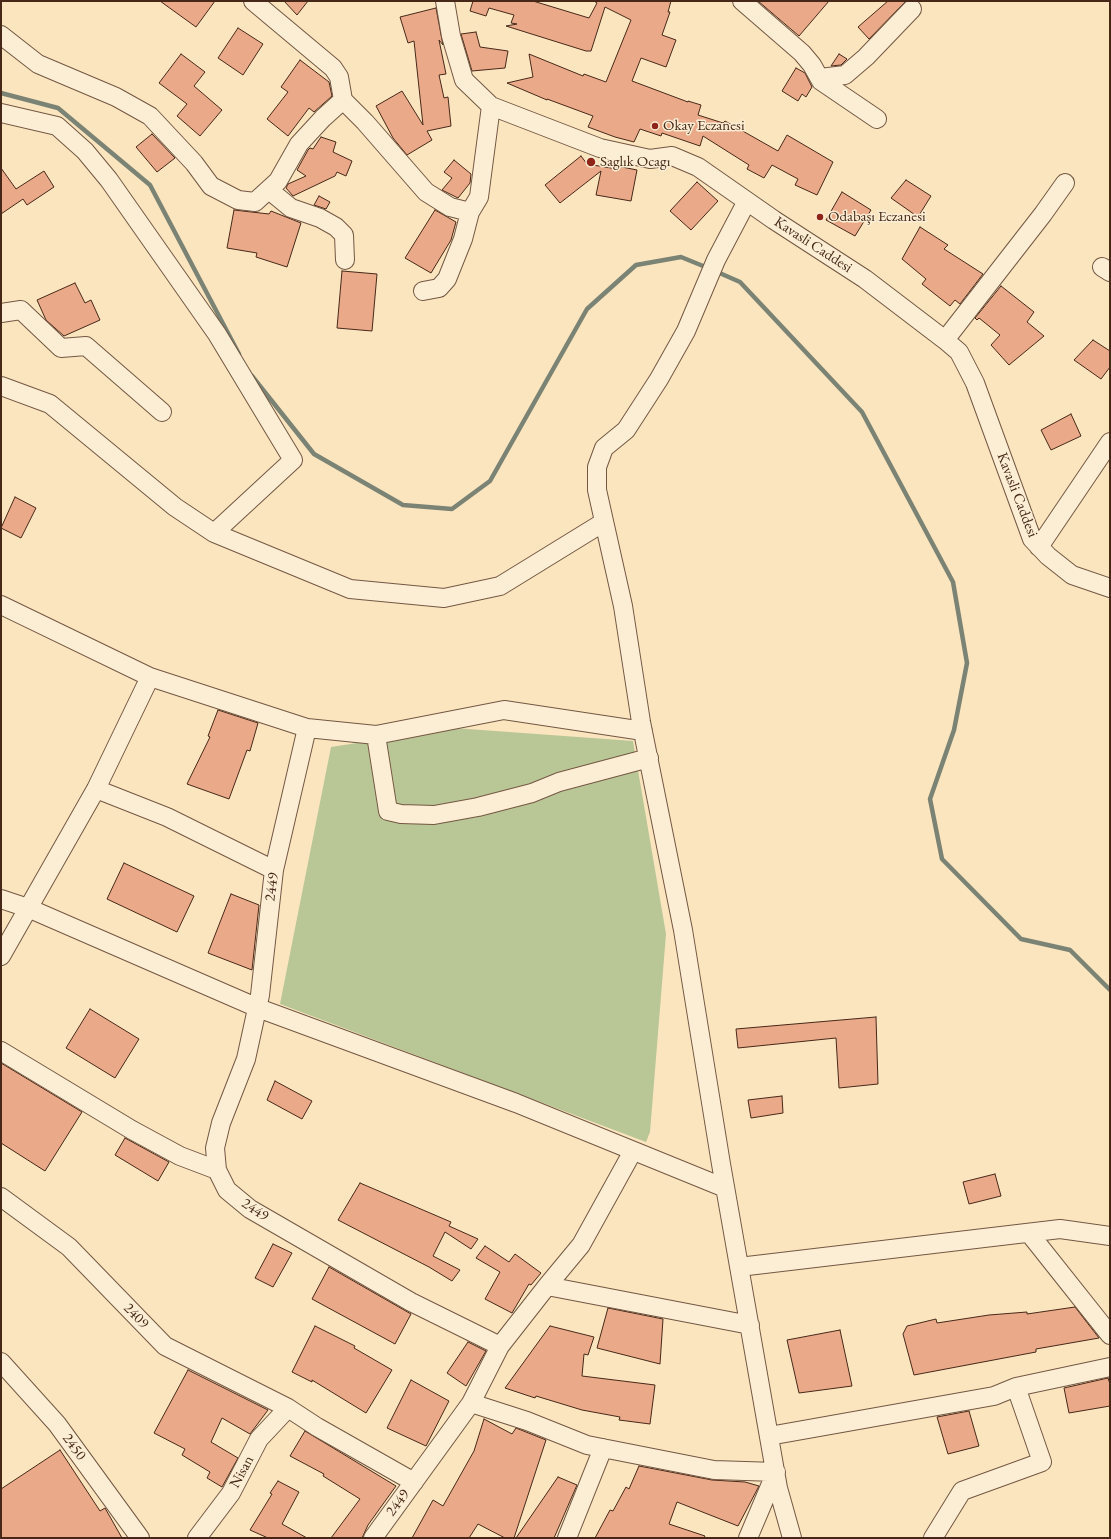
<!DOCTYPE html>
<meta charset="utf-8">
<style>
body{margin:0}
#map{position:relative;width:1111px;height:1539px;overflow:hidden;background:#fae5bf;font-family:"EB Garamond",serif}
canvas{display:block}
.frame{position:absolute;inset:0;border:2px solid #472818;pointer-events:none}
</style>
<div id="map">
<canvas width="1111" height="1539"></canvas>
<div class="frame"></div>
</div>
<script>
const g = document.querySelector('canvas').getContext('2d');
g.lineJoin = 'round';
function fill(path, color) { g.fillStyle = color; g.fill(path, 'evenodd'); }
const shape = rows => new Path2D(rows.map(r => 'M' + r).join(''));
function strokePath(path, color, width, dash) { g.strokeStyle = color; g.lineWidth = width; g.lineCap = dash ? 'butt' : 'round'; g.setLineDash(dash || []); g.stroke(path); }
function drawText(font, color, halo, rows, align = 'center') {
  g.font = font + ' "EB Garamond",serif'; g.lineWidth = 3; g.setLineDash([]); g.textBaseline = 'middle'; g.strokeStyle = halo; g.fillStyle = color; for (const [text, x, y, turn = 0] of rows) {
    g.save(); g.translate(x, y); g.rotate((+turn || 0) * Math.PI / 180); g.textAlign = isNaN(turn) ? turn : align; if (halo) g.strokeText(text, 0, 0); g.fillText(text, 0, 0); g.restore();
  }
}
fill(shape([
 [454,728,633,741,666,934,650,1132,646,1142,280,1004,331,747]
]), '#b9c696');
strokePath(shape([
 [1,93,58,108,150,185,239,354],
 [715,271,740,282,862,412,953,582,967,663,954,730,930,799,942,859,1021,939,1070,950,1110,990],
 [252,376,314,454,403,505,452,509,490,481,587,309,636,265,681,257,708,268]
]), '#7b8374', 4.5);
const building = shape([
 [160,1,215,1,196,27,160,1],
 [284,1,308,1,297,15,284,1],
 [473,1,533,1,589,18,597,3,594,1,671,1,668,12,670,12,662,35,676,40,666,67,641,58,632,81,688,102,688,101,701,105,698,115,723,123,725,121,778,151,787,135,833,162,817,195,795,185,798,179,772,165,764,178,747,169,749,165,703,136,700,146,662,133,661,136,640,129,634,142,615,137,588,127,593,116,547,99,547,100,507,83,533,77,529,54,583,76,584,74,606,82,631,20,605,7,591,51,586,51,506,26,517,24,511,23,514,15,489,8,486,16,470,11,473,1],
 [758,1,829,1,799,36,758,1],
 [888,1,906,1,869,39,858,27,888,1],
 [436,8,443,45,439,40,446,74,439,75,444,98,448,97,451,126,427,131,432,140,407,155,393,138,376,106,402,91,423,125,414,41,408,43,400,17,436,8],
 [238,28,263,44,243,75,218,58,238,28],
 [476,32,480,47,508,51,505,68,472,71,461,34,476,32],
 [181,54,205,72,194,86,222,110,200,136,177,116,187,104,159,83,181,54],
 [839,54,847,59,841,65,831,66,839,54],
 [300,60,329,82,332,96,314,112,309,108,288,136,267,119,288,92,281,87,300,60],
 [796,68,805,73,812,87,806,97,802,94,798,101,782,91,796,68],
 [152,134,175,158,157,172,136,147,152,134],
 [321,137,336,142,333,152,352,161,346,176,337,172,335,176,293,196,286,188,288,184,306,176,297,170,308,150,310,148,313,149,321,137],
 [581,156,587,164,617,169,617,166,637,170,631,201,596,195,601,171,560,203,545,185,581,156],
 [454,160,471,174,470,183,458,198,442,190,452,178,444,172,454,160],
 [1,168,16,189,44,171,54,187,27,205,23,199,1,214,1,168],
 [906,180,931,196,918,217,891,198,906,180],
 [697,182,718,201,691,230,670,211,697,182],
 [842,192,871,210,855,236,826,220,842,192],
 [319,196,330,202,326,209,314,205,319,196],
 [234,210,269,214,271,211,301,223,287,267,256,257,257,253,227,248,234,210],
 [435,210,456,222,451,240,431,273,405,258,435,210],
 [920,227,948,245,944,249,983,274,960,304,955,300,950,306,922,284,926,279,902,259,920,227],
 [342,271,377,274,372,331,337,328,342,271],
 [75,283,85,303,91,300,100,320,64,336,46,320,37,300,75,283],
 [1001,286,1034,312,1027,322,1044,336,1009,365,991,345,1000,335,979,318,977,320,975,318,1001,286],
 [1093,340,1110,351,1110,367,1101,379,1074,360,1093,340],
 [1071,414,1081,436,1051,450,1041,430,1071,414],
 [15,497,36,508,21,538,1,528,15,497],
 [218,710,258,723,250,751,247,750,229,799,187,784,210,737,208,736,218,710],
 [124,863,194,896,177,932,107,899,124,863],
 [231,894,259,905,252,970,208,953,231,894],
 [90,1009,139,1039,115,1078,66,1048,90,1009],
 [876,1017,878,1084,839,1088,836,1038,738,1048,736,1029,876,1017],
 [1,1063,82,1112,45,1171,1,1143,1,1063],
 [275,1081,312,1101,302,1119,267,1100,275,1081],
 [782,1096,783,1113,751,1118,748,1100,782,1096],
 [125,1138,169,1162,158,1181,115,1155,125,1138],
 [995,1174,1001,1196,969,1204,963,1182,995,1174],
 [360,1183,451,1222,449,1226,478,1239,471,1249,445,1232,433,1256,460,1270,452,1281,429,1267,338,1220,360,1183],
 [273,1244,292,1253,273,1287,255,1278,273,1244],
 [485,1246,509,1262,515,1254,541,1273,531,1285,529,1284,512,1313,485,1299,500,1272,476,1258,485,1246],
 [329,1267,411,1314,395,1344,312,1299,329,1267],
 [1075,1307,1099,1338,1036,1349,1036,1352,914,1375,903,1334,907,1326,936,1319,937,1323,989,1315,1027,1312,1027,1314,1075,1307],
 [608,1308,663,1319,660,1364,597,1348,608,1308],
 [315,1326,355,1346,354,1348,392,1370,366,1413,312,1380,312,1382,292,1372,315,1326],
 [550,1326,594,1337,588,1355,584,1354,582,1376,655,1385,650,1424,619,1420,620,1417,582,1410,536,1396,535,1398,505,1388,550,1326],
 [840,1330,852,1386,799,1393,787,1340,840,1330],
 [468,1342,486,1351,466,1386,447,1373,468,1342],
 [188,1370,268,1410,250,1434,222,1418,211,1442,238,1458,222,1487,207,1478,210,1472,182,1455,185,1449,154,1433,188,1370],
 [1108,1378,1110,1384,1110,1406,1069,1413,1064,1388,1108,1378],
 [411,1380,449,1401,426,1446,387,1428,411,1380],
 [969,1411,979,1446,948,1454,937,1417,969,1411],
 [484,1419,512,1434,516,1428,546,1440,514,1538,505,1538,478,1524,469,1538,412,1538,433,1500,443,1506,474,1451,484,1419],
 [305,1431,396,1486,368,1525,362,1538,331,1538,360,1499,323,1476,324,1474,290,1456,305,1431],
 [60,1450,100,1511,105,1508,122,1538,1,1538,1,1489,60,1450],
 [639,1466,712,1480,745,1482,759,1486,738,1526,677,1502,669,1524,705,1536,704,1538,595,1538,610,1510,613,1511,626,1487,629,1489,639,1466],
 [558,1477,577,1485,554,1538,516,1538,558,1477],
 [278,1481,299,1492,282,1524,307,1538,268,1538,250,1530,272,1494,270,1493,278,1481]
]);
fill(building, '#eaa988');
strokePath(building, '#472818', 1);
const minor = shape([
 [445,1,451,36,464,80,491,106,600,148,650,159,672,156,698,167,774,220,865,279,945,340,959,352,975,383,1032,539,1048,556,1072,575,1110,588],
 [742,1,802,53,812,65,821,81,877,119],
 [1,35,38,64,116,97,150,116,194,163,211,186,238,200,255,202,278,181,299,144,323,118,343,100,339,77,333,68,253,1],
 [820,78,845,75,866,57,912,9],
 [343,100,365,122,426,192,450,207,470,212,479,197,491,106],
 [1,113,57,126,85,151,109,180,217,334,293,460,214,533],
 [269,190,291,208,320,218,336,227,344,235,345,260],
 [747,201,716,260,686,331,659,379,626,430,604,448,597,467,597,490,623,606,641,722,683,930,721,1164,778,1488,792,1538],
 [1102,267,1110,272],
 [423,291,439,288,447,279,463,239,470,212],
 [1,313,21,310,61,348,86,346,162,412],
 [945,340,1043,214,1065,183],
 [1,386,50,404,175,507,214,533,350,589,444,598,500,586,604,522],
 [1039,547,1110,442],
 [1,605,150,677,307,728,376,735,504,710,643,731],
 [307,728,274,870,260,995,246,1059,221,1123,215,1148,217,1170,227,1190,250,1209,411,1302,500,1346,471,1403,373,1538],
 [376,735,388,811,401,814,434,815,478,807,532,793,559,782,649,758],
 [96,789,167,817,274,870],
 [1,899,28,908,258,1008,516,1103,725,1188],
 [1,956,96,789,150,677],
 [1,1051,132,1130,180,1156,217,1170],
 [1,1197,69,1247,165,1346,288,1408,317,1427,414,1482],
 [1029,1233,1110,1335],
 [739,1267,1060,1229,1110,1236],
 [547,1286,581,1245,633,1151],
 [500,1346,547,1286,750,1325],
 [1,1362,57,1424,140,1538],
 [471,1403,527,1421,587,1445,714,1470,776,1472,748,1538],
 [769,1436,994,1396,1016,1387,1110,1367],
 [197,1538,231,1493,259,1439,288,1408],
 [567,1538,603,1448],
 [933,1538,962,1491,1042,1462,1016,1387]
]);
strokePath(minor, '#745742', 20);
strokePath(minor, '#fceed5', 18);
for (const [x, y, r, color] of [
 [655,126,4,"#8f2418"],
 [591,162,5,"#8f2418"],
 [820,217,4,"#8f2418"]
]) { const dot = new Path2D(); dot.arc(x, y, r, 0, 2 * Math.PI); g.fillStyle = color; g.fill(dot); strokePath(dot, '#fceed5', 1.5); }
drawText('15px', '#472818', '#fceed5', [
 ["Okay Eczanesi",663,126],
 ["Saglık Ocagı",600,162],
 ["Odabaşı Eczanesi",828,217]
], 'left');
drawText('15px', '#472818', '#fceed5', [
 ["Kavasli Caddesi",813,245,33],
 ["Kavasli Caddesi",1017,495,69],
 ["2449",272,887,-83],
 ["2449",255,1210,33],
 ["2409",136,1316,46],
 ["2450",74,1447,54],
 ["Nisan",242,1472,-62],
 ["2449",398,1503,-54]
]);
</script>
